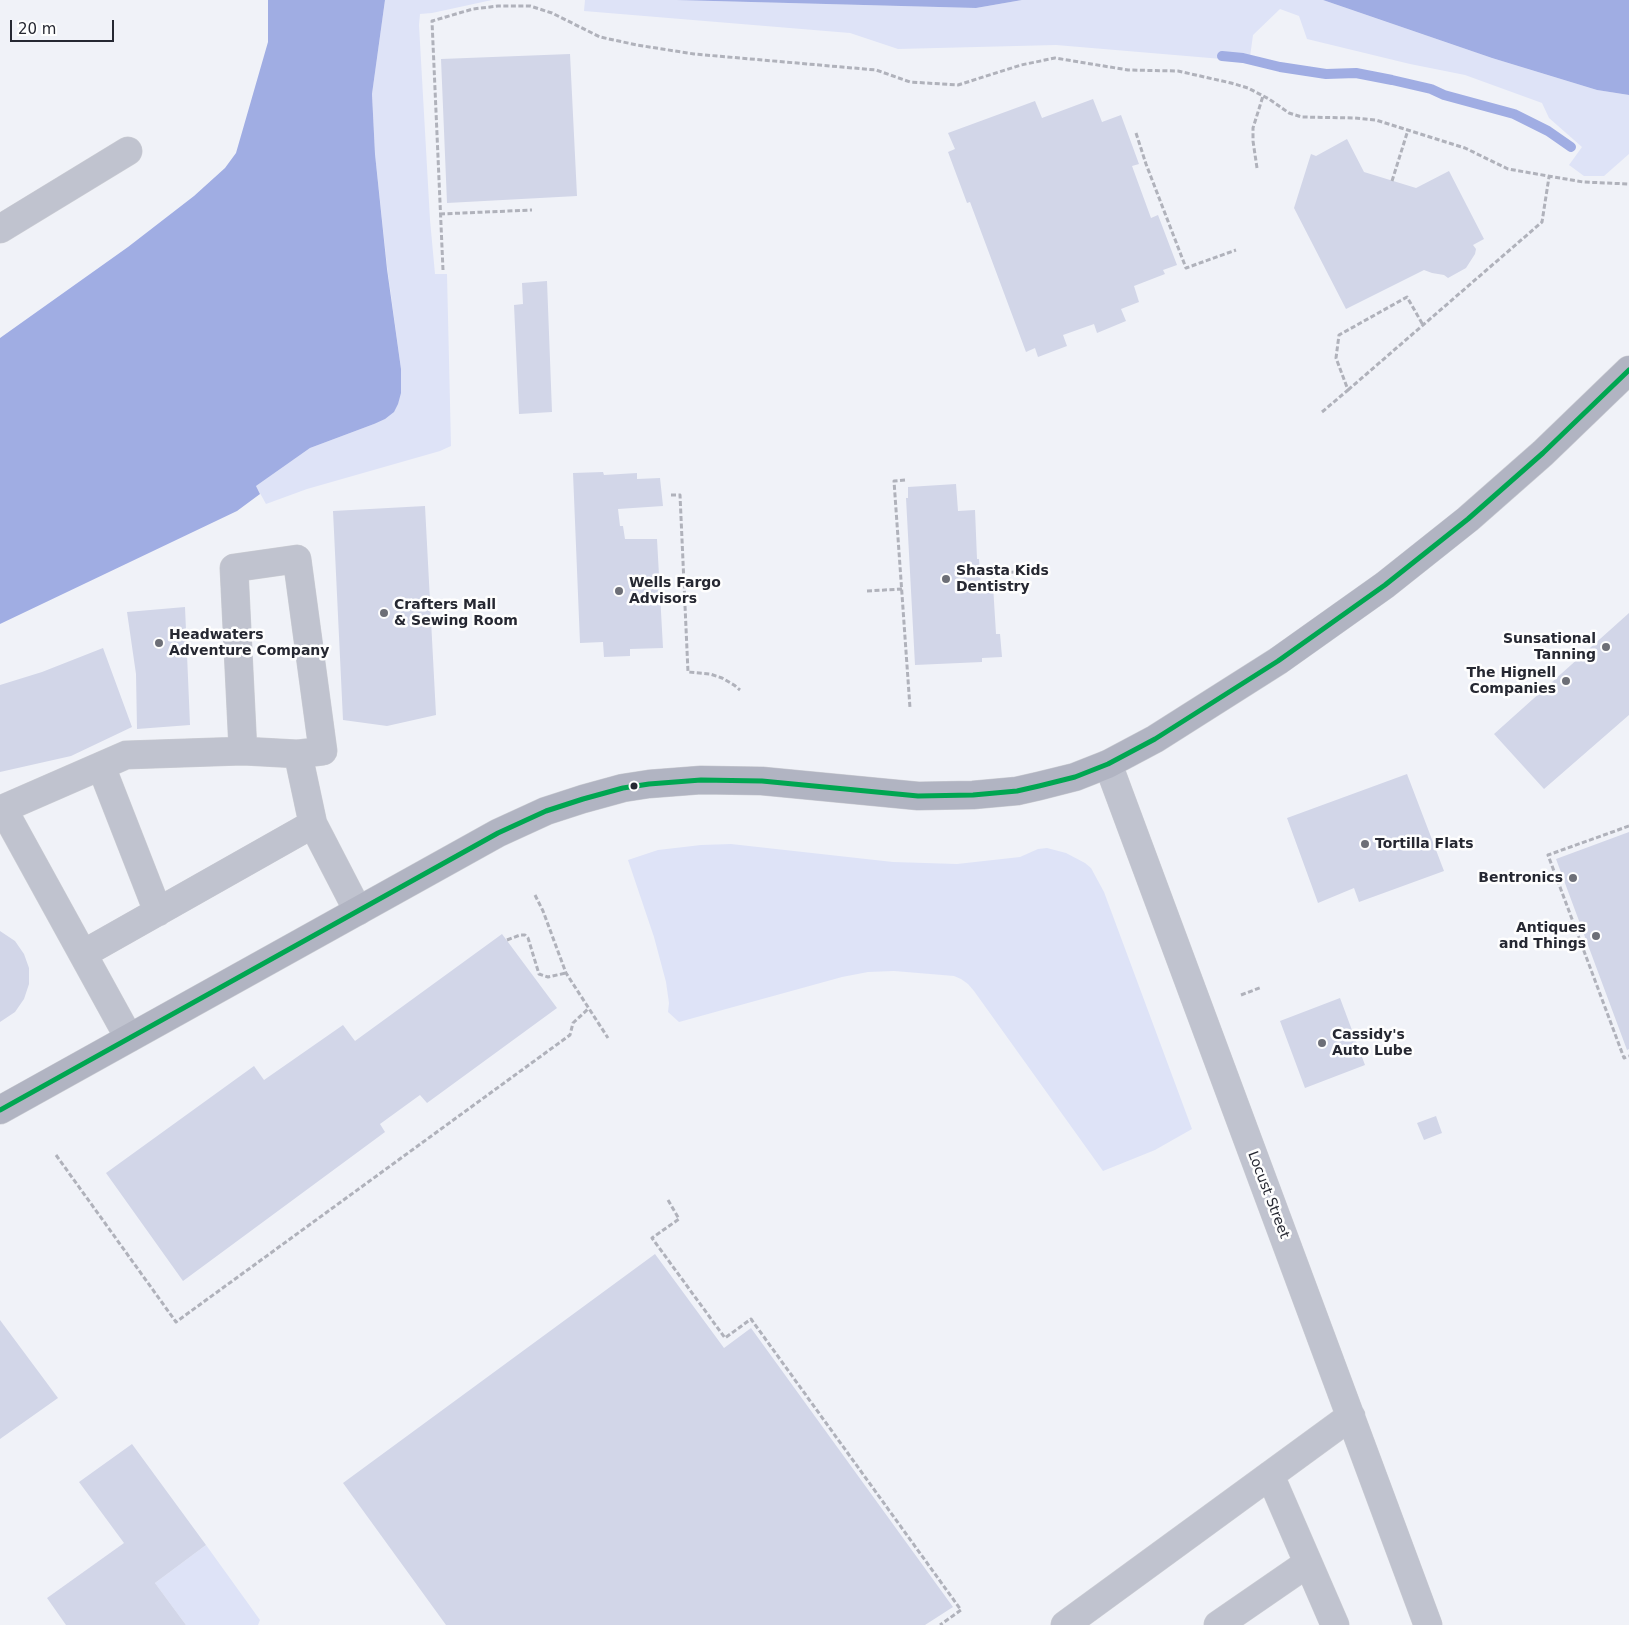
<!DOCTYPE html>
<style>
body{margin:0}
#map{position:relative;width:1629px;height:1625px;overflow:hidden;background:#f0f2f8;font-family:"DejaVu Sans",sans-serif}
canvas{display:block}
.scale{position:absolute;left:10px;top:20px;width:104px;height:22px;box-sizing:border-box;border:2px solid #262832;border-top:0;padding-left:6px;font-size:15px;line-height:18px;white-space:nowrap;color:#262832;-webkit-text-stroke:4px #fefefe;paint-order:stroke}
</style>
<div id="map">
<canvas width="1629" height="1625"></canvas>
<div class="scale">20 m</div>
</div>
<script>
const g = document.querySelector('canvas').getContext('2d');
g.lineJoin = 'round';
function fill(path, color) { g.fillStyle = color; g.fill(path, 'evenodd'); }
const shape = rows => new Path2D(rows.map(r => 'M' + r).join(''));
function strokePath(path, color, width, dash) { g.strokeStyle = color; g.lineWidth = width; g.lineCap = dash ? 'butt' : 'round'; g.setLineDash(dash || []); g.stroke(path); }
function drawText(font, color, halo, rows, align = 'center') {
  g.font = font + ' "DejaVu Sans",sans-serif'; g.lineWidth = 5; g.setLineDash([]); g.textBaseline = 'middle'; g.strokeStyle = halo; g.fillStyle = color; for (const [text, x, y, turn = 0] of rows) {
    g.save(); g.translate(x, y); g.rotate((+turn || 0) * Math.PI / 180); g.textAlign = isNaN(turn) ? turn : align; if (halo) g.strokeText(text, 0, 0); g.fillText(text, 0, 0); g.restore();
  }
}
fill(shape([
 [385,0,492,0,432,13,420,14,419,25,430,220,435,274,447,274,451,446,440,451,307,489,266,504,256,486,310,448,374,424,401,369,387,266,375,154,372,94],
 [585,0,676,0,976,8,1022,0,1323,0,1492,58,1597,90,1629,95,1629,154,1604,176,1584,176,1569,165,1582,147,1549,118,1542,103,1465,75,1410,64,1307,39,1299,16,1280,9,1253,35,1249,64,1222,59,1056,45,898,49,850,33,584,11],
 [731,844,893,862,957,864,1020,857,1038,849,1047,848,1066,853,1085,863,1091,868,1104,892,1192,1129,1155,1150,1103,1171,974,991,968,984,961,979,954,976,894,971,868,972,842,977,679,1022,668,1012,669,1003,666,982,654,937,628,860,658,850,701,845],
 [206,1545,260,1620,258,1625,186,1625,155,1583]
]), '#dee3f7');
fill(shape([
 [268,0,385,0,372,94,375,154,387,269,401,369,401,393,398,404,394,412,385,419,374,424,310,448,256,486,260,494,237,511,0,624,0,338,128,247,194,196,225,168,236,153,268,42],
 [676,0,1022,0,976,8],
 [1323,0,1629,0,1629,95,1597,90,1492,58]
]), '#a0ade3');
strokePath(shape([
 [1222,56,1243,58,1280,67,1326,74,1356,73,1392,80,1431,89,1444,95,1514,114,1548,131,1571,147]
]), '#a0ade3', 10);
fill(shape([
 [570,54,577,196,447,203,441,59],
 [1093,99,1102,122,1121,115,1139,164,1132,166,1151,218,1158,215,1177,265,1163,270,1165,274,1134,286,1139,302,1121,309,1126,321,1097,333,1094,324,1063,335,1067,346,1038,357,1035,348,1026,352,970,202,967,203,948,152,955,149,948,133,1035,101,1042,118],
 [1347,139,1364,172,1416,188,1449,171,1484,239,1473,245,1476,249,1475,254,1466,268,1448,278,1444,275,1432,273,1424,270,1346,309,1294,208,1311,154,1316,156],
 [547,281,552,412,519,414,514,305,523,304,522,283],
 [603,472,604,475,637,473,637,479,660,478,663,506,618,509,620,526,623,526,625,539,657,539,663,648,630,649,630,656,604,657,603,642,580,643,573,473],
 [956,484,958,511,975,510,977,559,979,559,981,586,993,585,996,634,1000,634,1002,657,982,658,982,662,915,665,906,498,908,498,908,487],
 [425,506,436,715,387,726,343,720,333,511],
 [185,607,190,725,137,729,136,674,127,612],
 [1629,613,1629,715,1544,789,1494,734],
 [103,648,132,727,71,756,0,772,0,685,42,672],
 [1407,774,1444,871,1359,902,1354,888,1318,903,1287,818],
 [1629,832,1629,1049,1627,1050,1556,859],
 [0,931,15,941,24,954,29,968,29,984,24,999,15,1012,0,1022],
 [502,934,557,1008,427,1103,420,1095,380,1124,385,1132,183,1281,106,1173,254,1066,264,1080,343,1025,355,1041],
 [1340,998,1365,1065,1305,1088,1280,1021],
 [1436,1116,1442,1133,1424,1140,1417,1123],
 [655,1254,724,1348,751,1328,953,1607,925,1625,446,1625,343,1483],
 [0,1320,58,1398,0,1439],
 [132,1444,206,1545,155,1583,186,1625,66,1625,47,1598,124,1543,79,1482]
]), '#d2d6e8');
const minor = shape([
 [0,229,128,151],
 [243,751,234,568,297,559,323,751,298,754],
 [1108,764,1428,1625],
 [101,766,158,912],
 [3,809,129,1038],
 [0,810,126,755,243,751,298,754,313,824,358,911],
 [83,954,313,824],
 [1270,1475,1335,1625],
 [1065,1625,1351,1416],
 [1218,1625,1308,1563]
]);
const major = shape([
 [0,1110,498,833,546,811,583,799,623,788,649,784,701,780,762,781,918,796,973,795,1017,791,1039,786,1075,777,1108,764,1155,739,1278,661,1385,585,1468,519,1543,453,1629,370]
]);
strokePath(minor, '#ccced4', 29);
strokePath(major, '#ccced4', 29);
strokePath(shape([
 [1136,133,1146,164,1186,268,1236,250],
 [1257,168,1253,141,1253,128,1263,96],
 [1392,181,1408,130],
 [440,214,532,210],
 [443,270,432,21,473,9,498,6,530,6,552,13,600,37,637,45,694,54,876,70,910,82,958,85,1021,65,1055,58,1128,70,1178,71,1231,83,1248,88,1269,99,1289,113,1302,117,1355,118,1376,120,1465,148,1508,169,1583,182,1629,184],
 [1348,390,1542,222,1549,177],
 [1322,412,1348,390,1336,358,1339,335,1407,297,1423,325],
 [905,480,894,481,910,708],
 [671,495,680,495,688,672,710,674,722,678,734,685,740,690],
 [980,573,1017,572],
 [867,591,902,589],
 [1629,826,1548,855,1624,1058,1629,1056],
 [535,895,543,911,566,973,608,1038],
 [507,940,520,935,525,935,528,938,539,974,548,977,566,973],
 [1241,995,1262,987],
 [56,1155,176,1322,570,1035,573,1023,588,1009],
 [668,1200,679,1219,652,1238,725,1338,751,1319,961,1610,940,1625]
]), '#b0b2bb', 3, [5, 2.5]);
strokePath(minor, '#c0c3cf', 28);
strokePath(major, '#b1b4c2', 28);
strokePath(shape([
 [0,1110,498,833,546,811,583,799,623,788,649,784,701,780,762,781,918,796,973,795,1017,791,1039,786,1075,777,1108,764,1155,739,1278,661,1385,585,1468,519,1543,453,1629,370]
]), '#00a651', 5);
for (const [x, y, r, color] of [
 [946,579,5,"#6d6f77"],
 [619,591,5,"#6d6f77"],
 [384,613,5,"#6d6f77"],
 [159,643,5,"#6d6f77"],
 [1606,647,5,"#6d6f77"],
 [1566,681,5,"#6d6f77"],
 [634,786,4.5,"#262832"],
 [1365,844,5,"#6d6f77"],
 [1573,878,5,"#6d6f77"],
 [1596,936,5,"#6d6f77"],
 [1322,1043,5,"#6d6f77"]
]) { const dot = new Path2D(); dot.arc(x, y, r, 0, 2 * Math.PI); g.fillStyle = color; g.fill(dot); strokePath(dot, '#fefefe', 2); }
drawText('bold 14px', '#262832', '#fefefe', [
 ["Shasta Kids",956,571],
 ["Dentistry",956,587],
 ["Wells Fargo",629,583],
 ["Advisors",629,599],
 ["Crafters Mall",394,605],
 ["& Sewing Room",394,621],
 ["Headwaters",169,635],
 ["Adventure Company",169,651],
 ["Sunsational",1596,639,"right"],
 ["Tanning",1596,655,"right"],
 ["The Hignell",1556,673,"right"],
 ["Companies",1556,689,"right"],
 ["Tortilla Flats",1375,844],
 ["Bentronics",1563,878,"right"],
 ["Antiques",1586,928,"right"],
 ["and Things",1586,944,"right"],
 ["Cassidy's",1332,1035],
 ["Auto Lube",1332,1051]
], 'left');
drawText('14px', '#262832', '#fefefe', [
 ["Locust Street",1268,1195,69]
]);
</script>
